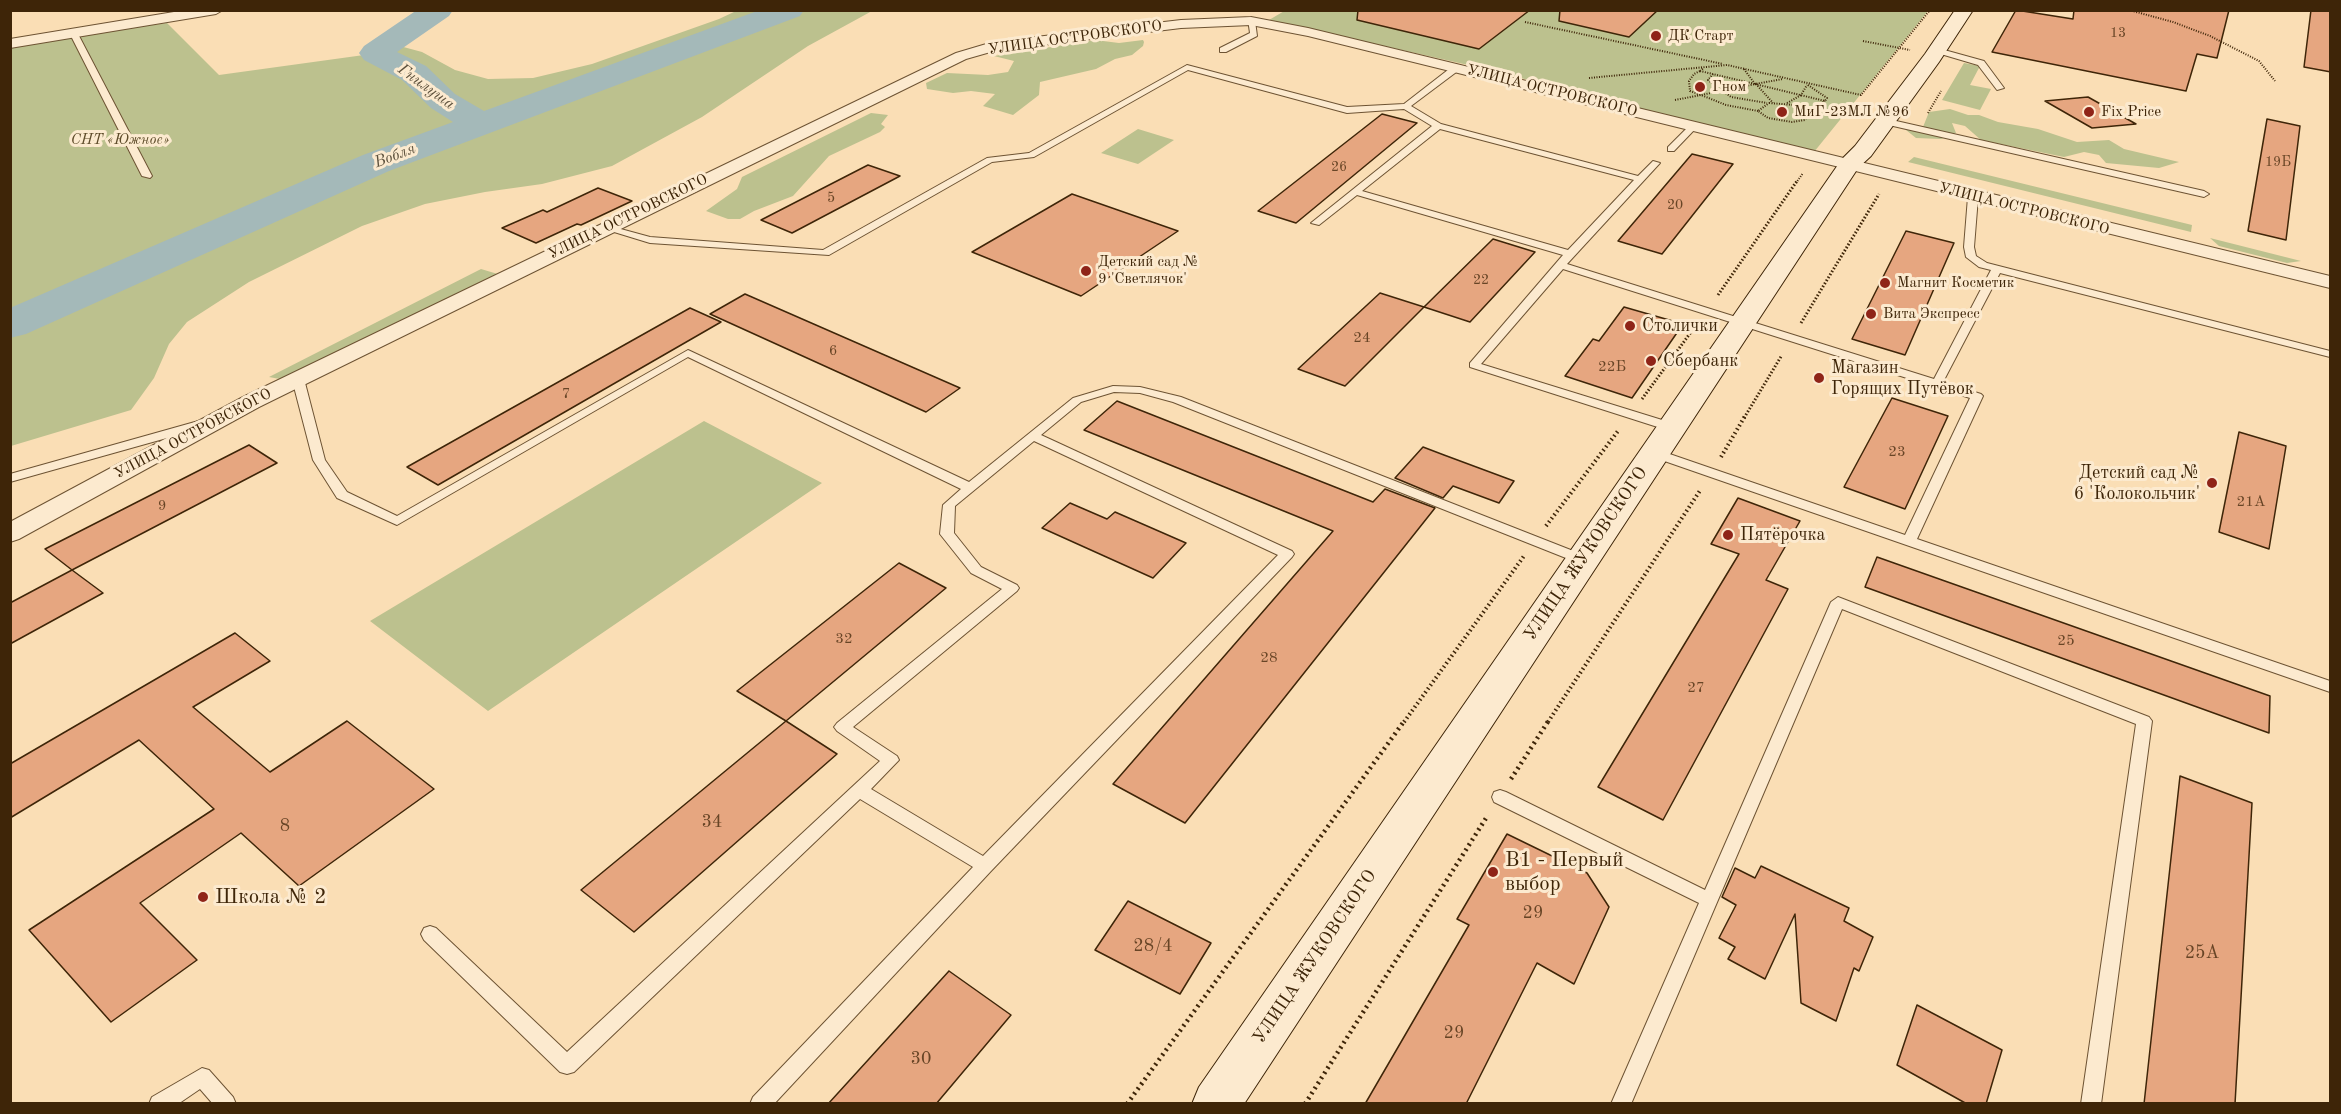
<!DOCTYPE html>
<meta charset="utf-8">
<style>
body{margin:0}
#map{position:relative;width:2341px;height:1114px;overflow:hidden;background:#fadeb5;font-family:"Old Standard TT",serif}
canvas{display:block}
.frame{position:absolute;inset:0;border:12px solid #3e2508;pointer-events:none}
</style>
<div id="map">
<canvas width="2341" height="1114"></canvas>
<div class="frame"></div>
</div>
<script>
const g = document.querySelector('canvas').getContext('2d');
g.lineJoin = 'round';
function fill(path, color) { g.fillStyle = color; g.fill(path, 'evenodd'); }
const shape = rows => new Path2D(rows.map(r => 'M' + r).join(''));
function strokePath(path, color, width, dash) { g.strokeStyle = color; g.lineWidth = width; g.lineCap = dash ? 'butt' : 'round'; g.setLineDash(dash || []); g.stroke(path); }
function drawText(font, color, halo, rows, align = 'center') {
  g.font = font + ' "Old Standard TT",serif'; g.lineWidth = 6; g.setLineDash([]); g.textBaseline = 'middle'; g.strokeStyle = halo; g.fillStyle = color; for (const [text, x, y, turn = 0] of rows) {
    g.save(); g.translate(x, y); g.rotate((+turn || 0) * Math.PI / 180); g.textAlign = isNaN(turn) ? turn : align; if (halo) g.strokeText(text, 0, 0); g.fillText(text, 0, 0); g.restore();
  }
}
fill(shape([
 [1286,10,1928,11,1814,152,1477,67,1269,20],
 [736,11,872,11,808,46,702,117,612,166,542,184,485,192,425,204,362,226,249,282,187,322,169,344,154,378,131,410,11,446,10,45,167,23,219,75,364,55,396,45,422,52,455,70,488,79,533,78,592,64,719,19],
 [1095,40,1119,43,1143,40,1144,42,1143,46,1132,55,1115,59,1096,69,1040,82,1039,95,1013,115,983,106,995,94,971,91,953,93,927,89,926,83,947,73,988,75,1008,72,1014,61,994,56],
 [1964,63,1980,66,1970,85,1991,89,1980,110,1942,100],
 [1950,109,1968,115,1979,115,1998,122,2038,129,2077,142,2109,140,2124,149,2179,162,2159,168,2106,163,2099,155,2084,152,2064,157,1981,140,1965,126,1952,123,1956,133,1941,139,1916,138,1906,130,1923,127,1929,112],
 [871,113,888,115,881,124,885,127,880,132,829,156,793,196,754,211,740,219,728,219,706,211,737,189,742,177],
 [1138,129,1174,140,1138,164,1101,153],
 [1914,157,2192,225,2191,232,1908,162],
 [2210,238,2301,261,2287,263,2219,246],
 [481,269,501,275,285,380,269,377],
 [704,421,822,483,488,711,370,621]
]), '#bcc18e');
fill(shape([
 [417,10,453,10,449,16,397,52,426,66,455,94,484,111,760,10,804,10,800,16,389,171,26,334,10,338,10,308,363,155,453,122,431,108,402,80,364,60,359,53,364,46,417,10]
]), '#a4b9b9');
const building = shape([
 [1358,10,1530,10,1479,49,1357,20,1358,10],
 [1560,10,1658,10,1629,37,1559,21,1560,10],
 [2016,10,2073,19,2074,10,2229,10,2217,58,2197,54,2186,91,1992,52,2016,10],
 [2311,10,2331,10,2331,72,2304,67,2311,10],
 [2088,97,2136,124,2092,128,2045,101,2088,97],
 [1382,114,1417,123,1296,223,1258,211,1382,114],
 [2267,119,2300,126,2286,240,2248,231,2267,119],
 [1692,154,1733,164,1662,254,1618,241,1692,154],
 [868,165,900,176,792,233,761,220,868,165],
 [598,188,632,201,581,225,577,224,536,243,502,228,543,210,547,212,598,188],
 [1072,194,1178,231,1081,296,972,252,1072,194],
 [1906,231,1954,243,1905,355,1852,339,1906,231],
 [1493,239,1535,252,1470,322,1424,307,1493,239],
 [1380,293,1424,307,1345,386,1298,369,1380,293],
 [745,294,960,388,926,412,710,314,745,294],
 [1624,307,1683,324,1632,398,1565,376,1593,339,1599,341,1624,307],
 [690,308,721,322,438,485,407,467,690,308],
 [1892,398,1948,416,1905,509,1844,487,1892,398],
 [1117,401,1373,502,1385,489,1435,508,1185,823,1113,784,1333,531,1084,430,1117,401],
 [2239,432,2286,446,2269,549,2219,532,2239,432],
 [249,445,277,463,72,570,45,549,249,445],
 [1423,447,1444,455,1514,481,1499,503,1453,486,1443,498,1395,478,1423,447],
 [1738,498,1800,521,1766,580,1788,589,1663,820,1598,787,1739,554,1711,544,1738,498],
 [1070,503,1107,519,1115,512,1186,543,1153,578,1042,528,1070,503],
 [1877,557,2270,696,2269,733,1865,587,1877,557],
 [899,563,946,588,786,721,737,691,899,563],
 [72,570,103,593,10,644,10,603,72,570],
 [235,633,270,661,193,707,270,772,347,721,434,789,299,886,241,833,140,903,197,960,111,1022,29,930,214,809,139,740,10,818,10,764,235,633],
 [786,721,837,754,634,932,581,890,786,721],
 [2180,776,2252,803,2235,1104,2144,1104,2180,776],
 [1507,834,1587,873,1609,907,1574,984,1537,963,1466,1104,1365,1104,1469,925,1457,919,1507,834],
 [1761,866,1849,908,1844,921,1873,937,1859,971,1854,968,1836,1021,1801,1003,1795,914,1765,979,1728,959,1735,947,1719,938,1736,905,1722,897,1735,868,1755,878,1761,866],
 [1128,901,1211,943,1180,994,1095,950,1128,901],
 [949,971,1011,1015,936,1104,828,1104,949,971],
 [1917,1005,2002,1050,1986,1104,1967,1104,1897,1065,1917,1005]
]);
fill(building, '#e6a680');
strokePath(building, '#3e2508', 1.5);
const lane = shape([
 [1248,19,1255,21,1257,36,1226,52,1220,52,1220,48,1250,33,1248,19],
 [71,32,78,34,152,176,150,178,142,176,70,34,71,32],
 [1937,48,1984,61,2004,88,1997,90,1978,65,1934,52,1933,50,1937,48],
 [1187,65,1347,107,1404,104,1453,66,1459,66,1459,70,1411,106,1441,124,1638,176,1653,161,1660,163,1567,264,1934,379,1991,270,1979,267,1966,257,1964,247,1968,197,1973,194,1978,197,1974,247,1976,256,1987,263,2330,351,2330,357,2000,273,1943,382,1981,394,1983,396,1917,539,2330,681,2330,692,1650,456,1648,453,1650,450,1658,450,1905,535,1970,398,1563,269,1481,364,1675,424,1677,427,1675,430,1667,430,1470,367,1470,363,1563,255,1357,195,1319,225,1311,223,1432,126,1404,109,1347,113,1188,70,1034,157,992,162,829,255,650,243,601,228,606,225,650,237,823,250,987,158,1029,153,1187,65],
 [1440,129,1634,180,1568,250,1362,191,1440,129],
 [1883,118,2204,191,2209,194,2204,197,1880,123,1879,121,1883,118],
 [1691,124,1698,126,1674,151,1668,151,1668,147,1691,124],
 [688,350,969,482,1073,398,1113,386,1140,387,1181,397,1586,556,1588,559,1586,562,1576,562,1173,402,1140,393,1114,392,1081,402,1041,435,1292,551,1294,554,1292,557,991,871,774,1104,750,1104,753,1097,973,867,860,799,574,1072,567,1074,560,1072,424,940,421,934,424,928,430,926,436,928,567,1052,880,761,837,731,834,727,837,723,1002,589,971,573,940,534,943,505,961,489,688,357,397,525,337,498,313,460,292,379,298,376,304,379,325,460,347,492,397,516,688,350],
 [1034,441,1278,555,983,856,871,789,899,760,897,756,853,727,1017,591,1019,588,1017,585,981,567,954,533,955,506,1034,441],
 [202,420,208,424,206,427,10,482,10,474,202,420],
 [1838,597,2149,717,2152,721,2101,1104,2081,1104,2136,724,1842,609,1631,1104,1611,1104,1699,903,1494,802,1492,797,1494,792,1500,790,1506,792,1705,890,1831,602,1838,597],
 [202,1068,209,1070,233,1097,236,1104,213,1104,200,1089,178,1104,149,1104,152,1097,202,1068]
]);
const street = shape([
 [186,10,223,10,216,14,10,48,10,39,186,10],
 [1251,17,1308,28,2330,276,2330,288,1308,36,1251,25,1181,28,994,51,966,59,259,407,19,539,10,542,10,522,243,397,956,53,993,42,1181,20,1251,17]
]);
const secondary = shape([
 [1955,10,1973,10,1939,62,1871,156,1858,168,1244,1104,1192,1104,1199,1087,1842,159,1855,146,1925,54,1955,10]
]);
strokePath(lane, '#6d5333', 2);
strokePath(street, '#6d5333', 2);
strokePath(secondary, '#3e2508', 2);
strokePath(shape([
 [2129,10,2173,22,2210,36,2259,61,2275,81],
 [1525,22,1723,64],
 [1863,41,1910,50],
 [1744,69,1755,84,1783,79],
 [1700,71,1755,84,1701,95,1690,91,1689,81,1694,74,1700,71],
 [1700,71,1704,68],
 [1713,74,1708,80,1731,97,1767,103],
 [1589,78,1727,65,1861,95,1930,10],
 [1755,84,1825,101],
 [1756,84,1773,103],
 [1808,85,1827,98,1825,101],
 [1675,100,1701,95,1726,105,1758,111],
 [1769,103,1794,105,1802,109,1807,116,1805,120,1792,122,1768,118,1758,111,1769,103],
 [1787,103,1801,95,1807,85],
 [1802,109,1811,110,1825,101],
 [1928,113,1941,91],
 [1796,183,1803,173]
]), '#3e2508', 2, [1, 1.5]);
strokePath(shape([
 [1718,295,1797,181],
 [1801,323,1879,194],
 [1642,399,1694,328],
 [1744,418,1782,355]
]), '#3e2508', 3, [1.5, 2]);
strokePath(shape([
 [1721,457,1745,416],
 [1546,526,1618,431],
 [1404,722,1524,556],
 [1548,722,1701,489]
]), '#3e2508', 4, [1.5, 3]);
strokePath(shape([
 [1511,779,1549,720],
 [1127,1104,1405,720],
 [1305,1104,1488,815]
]), '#3e2508', 4.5, [2, 4]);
fill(lane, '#fceacf');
fill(street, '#fceacf');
fill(secondary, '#fceacf');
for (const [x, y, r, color] of [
 [1656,36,6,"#8f2418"],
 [1700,87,6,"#8f2418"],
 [1782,112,6,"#8f2418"],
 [2089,112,6,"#8f2418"],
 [1086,271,6,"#8f2418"],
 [1885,283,6,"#8f2418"],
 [1871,314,6,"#8f2418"],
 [1630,326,6,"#8f2418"],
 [1651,361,6,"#8f2418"],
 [1819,378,6,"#8f2418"],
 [2212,483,6,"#8f2418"],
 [1728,535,6,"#8f2418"],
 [1493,872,6,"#8f2418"],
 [203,897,6,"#8f2418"]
]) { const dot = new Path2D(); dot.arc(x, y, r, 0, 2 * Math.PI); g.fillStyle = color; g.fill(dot); strokePath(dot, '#fceacf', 2); }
drawText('14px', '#684526', null, [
 ["13",2118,33],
 ["19Б",2278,162],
 ["26",1339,167],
 ["5",831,198],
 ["20",1675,205],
 ["22",1481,280]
]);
drawText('15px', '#3e2508', '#fceacf', [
 ["ДК Старт",1668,36],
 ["Гном",1712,87],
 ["МиГ-23МЛ №96",1794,112],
 ["Fix Price",2101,112],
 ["Детский сад №",1098,262],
 ["9 'Светлячок'",1098,279],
 ["Магнит Косметик",1897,283],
 ["Вита Экспресс",1883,314]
], 'left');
drawText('15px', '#3e2508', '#fceacf', [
 ["УЛИЦА ОСТРОВСКОГО",1075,38,-8],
 ["УЛИЦА ОСТРОВСКОГО",1552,91,14],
 ["УЛИЦА ОСТРОВСКОГО",2024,209,14],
 ["УЛИЦА ОСТРОВСКОГО",628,217,-26],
 ["УЛИЦА ОСТРОВСКОГО",193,434,-28]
]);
drawText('italic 15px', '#5e4c2a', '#fceacf', [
 ["СНТ «Южное»",120,140]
]);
drawText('15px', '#684526', null, [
 ["24",1362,338],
 ["6",833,351],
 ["22Б",1612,367],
 ["7",566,394],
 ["23",1897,452],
 ["21А",2251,502],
 ["9",162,506],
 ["32",844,639],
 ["25",2066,641],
 ["28",1269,658],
 ["27",1696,688]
]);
drawText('italic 16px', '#5d513d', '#fceacf', [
 ["Гнилуша",426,87,36],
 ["Вобля",395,156,-21]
]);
drawText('18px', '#3e2508', '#fceacf', [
 ["Столички",1642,326],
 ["Сбербанк",1663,361],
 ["Магазин",1831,368],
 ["Горящих Путёвок",1831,389],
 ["Детский сад №",2200,473,"right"],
 ["6 'Колокольчик'",2200,494,"right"],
 ["Пятёрочка",1740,535]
], 'left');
drawText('18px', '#3e2508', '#fceacf', [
 ["УЛИЦА ЖУКОВСКОГО",1586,554,-56],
 ["УЛИЦА ЖУКОВСКОГО",1315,957,-56]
]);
drawText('18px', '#684526', null, [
 ["34",712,822],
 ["8",285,826],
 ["29",1533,913],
 ["28/4",1153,946],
 ["25А",2202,953],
 ["29",1454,1033],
 ["30",921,1059]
]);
drawText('21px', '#3e2508', '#fceacf', [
 ["В1 - Первый",1505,860],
 ["выбор",1505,884],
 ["Школа № 2",215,897]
], 'left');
</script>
